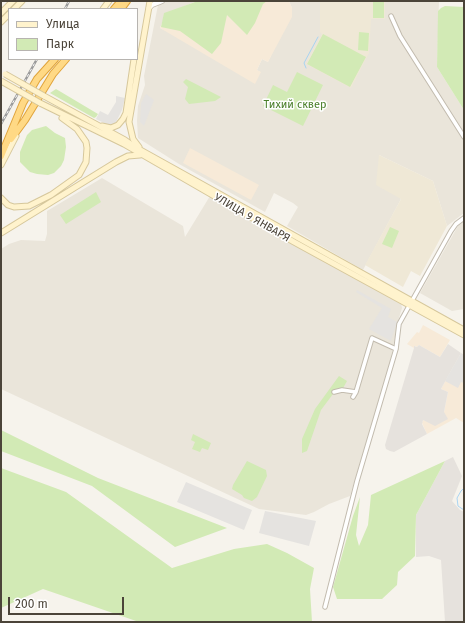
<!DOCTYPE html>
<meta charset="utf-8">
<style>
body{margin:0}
#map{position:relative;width:465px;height:623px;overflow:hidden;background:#f6f3ec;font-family:"Fira Sans",sans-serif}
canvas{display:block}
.frame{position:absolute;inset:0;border:2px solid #4b4439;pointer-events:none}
.legend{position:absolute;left:8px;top:8px;width:130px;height:52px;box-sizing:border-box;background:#fff;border:1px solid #b7b4b0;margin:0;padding:5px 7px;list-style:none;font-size:12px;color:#4b4439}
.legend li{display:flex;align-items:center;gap:8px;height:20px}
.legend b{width:20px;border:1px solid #b7b4b0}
.scale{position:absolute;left:8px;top:597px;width:116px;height:18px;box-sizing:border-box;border:2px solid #4b4439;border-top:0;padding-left:5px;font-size:12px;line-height:14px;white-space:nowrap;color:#4b4439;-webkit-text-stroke:3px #fff;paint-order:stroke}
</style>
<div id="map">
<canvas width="465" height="623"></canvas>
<div class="frame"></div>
<ul class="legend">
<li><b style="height:5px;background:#fff3cd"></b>Улица</li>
<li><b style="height:11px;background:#d2eab5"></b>Парк</li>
</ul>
<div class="scale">200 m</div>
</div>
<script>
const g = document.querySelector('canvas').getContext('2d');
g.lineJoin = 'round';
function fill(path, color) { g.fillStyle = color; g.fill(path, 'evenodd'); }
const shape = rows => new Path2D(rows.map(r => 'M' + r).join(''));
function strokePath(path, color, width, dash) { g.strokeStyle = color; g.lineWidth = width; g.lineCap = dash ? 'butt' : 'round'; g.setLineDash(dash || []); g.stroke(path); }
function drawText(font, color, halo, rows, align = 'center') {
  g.font = font + ' "Fira Sans",sans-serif'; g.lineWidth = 3; g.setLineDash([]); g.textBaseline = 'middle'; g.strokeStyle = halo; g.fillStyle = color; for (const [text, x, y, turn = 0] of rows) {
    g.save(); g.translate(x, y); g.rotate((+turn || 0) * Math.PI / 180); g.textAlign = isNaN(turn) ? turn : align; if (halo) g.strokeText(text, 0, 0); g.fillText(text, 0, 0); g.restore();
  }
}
fill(shape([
 [167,1,197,1,166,14,160,28,261,73,257,70,262,59,268,62,292,8,289,1,439,1,437,67,464,110,464,213,447,226,433,181,379,155,401,199,363,270,287,226,298,207,293,203,274,193,265,212,179,164,138,138,137,121,138,106,145,85,144,76,158,5],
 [102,178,183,226,185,237,210,196,401,303,402,308,398,321,390,363,350,496,329,504,314,512,306,515,259,509,1,389,1,249,9,244,21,240,45,241,47,234,47,211],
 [464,221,464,309,452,311,420,293,458,226]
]), '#eae5da');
fill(shape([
 [197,1,289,1,292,8,292,17,268,62,262,59,257,70,261,72,255,84,160,28,166,14],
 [190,148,259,185,251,200,183,163],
 [423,325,450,340,440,357,419,345,417,347,415,346,414,348,407,344,417,332,419,333],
 [461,353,464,355,464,423,456,418,427,434,422,423,423,420,428,422,444,412,448,392,441,389]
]), '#f7ead8');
fill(shape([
 [448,344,461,353,441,389,448,392,444,412,448,419,435,426,423,420,422,424,427,434,394,452,390,451,386,449,385,445,414,348,414,346,417,347,419,345,440,357],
 [453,457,462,476,452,501,460,510,464,512,464,622,445,622,441,560,429,556,416,557,416,515,445,461]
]), '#e6e2dd');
fill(shape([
 [320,1,385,1,385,19,371,19,369,53,351,88,306,64,322,34,320,32],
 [379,155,433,181,447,226,420,276,411,271,403,287,365,265,401,199,376,185]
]), '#efe8d6');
fill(shape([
 [198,1,267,1,263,4,255,23,247,35,227,15,221,43,212,54,180,31,161,27,164,13],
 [373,1,384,1,384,18,373,18],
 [445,6,464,7,464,110,437,67,438,11,441,8],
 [359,32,369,33,368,51,358,50],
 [323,34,366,57,350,87,307,64],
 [297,72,323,85,303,126,263,106,273,85,287,92],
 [186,79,221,97,215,101,189,104,185,99,188,87,183,82],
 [56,89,98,114,96,117,94,118,50,93],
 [46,126,55,133,65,138,66,147,64,160,61,166,54,173,48,175,37,174,30,172,20,162,20,152,27,135,32,130],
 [96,192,101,202,66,224,60,215],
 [390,227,399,231,392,248,382,244],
 [339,376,347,381,342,390,336,390,321,410,307,451,302,453,302,439,315,409],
 [1,430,98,478,227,528,175,547,92,486,1,451],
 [193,434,211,443,208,450,202,448,200,452,192,449,195,442,191,440],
 [247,461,266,470,267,476,257,497,252,501,244,498,242,495,232,489,233,485],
 [445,461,416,515,415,556,398,572,397,585,382,599,337,599,333,587,353,516,360,497,356,535,359,546,368,525,371,495],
 [1,468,66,492,172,568,234,549,267,544,287,553,314,568,310,589,312,622,139,622,43,589,1,608]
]), '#d2eab5');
fill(shape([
 [146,94,154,100,144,126,140,122,141,103],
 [116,96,125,98,122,110,116,122,112,125,108,125,96,119,100,111,108,115,116,102],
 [357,290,391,309,388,317,397,322,391,341,369,329,382,308,356,292],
 [461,353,464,355,464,383,461,382,458,388,445,381],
 [186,482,252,510,244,530,177,502],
 [265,511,316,521,309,546,259,533]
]), '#e5e3e0');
strokePath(shape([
 [306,68,304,63,318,37],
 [464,488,461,491,457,498,458,506,464,510]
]), '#a9d4f2', 1);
const minor = shape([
 [391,16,400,36,464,137],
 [334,392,342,390,356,392,372,338,396,349],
 [353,397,356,392],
 [325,607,357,481,396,349,399,324,451,231,456,224,464,218]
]);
const tertiary = shape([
 [149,8,152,5,162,1]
]);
const secondary = shape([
 [14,9,22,1],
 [103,9,109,1],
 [1,13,13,1],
 [1,22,9,14],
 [44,96,125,140,135,147,464,330],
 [40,103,124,144,294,242,464,335],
 [102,126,111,128,118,125,123,119,126,113,134,59],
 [139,147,133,139,129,122,150,1],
 [1,165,16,136],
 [1,198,8,205,14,207,29,206,51,195,79,175,86,162,87,148,86,142,77,129,62,118],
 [1,233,116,162,128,156,140,155]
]);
const trunk = shape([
 [114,9,121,1],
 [121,9,127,1],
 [11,139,25,120,53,74,66,59],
 [1,156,23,103,37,79,55,59]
]);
strokePath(minor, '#c2bbae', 5.5);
strokePath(tertiary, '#c2bbae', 6);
strokePath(secondary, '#d6c79b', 7);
strokePath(trunk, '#e0a43c', 8);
strokePath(minor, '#fff', 3.5);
strokePath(tertiary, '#fff', 4.5);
strokePath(secondary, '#fff3cd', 5);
strokePath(trunk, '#ffd985', 6);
const rail = shape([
 [65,9,69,1],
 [1,124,37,59]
]);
strokePath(rail, '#9a9a9a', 2.5);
strokePath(rail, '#fff', 1, [3]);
const secondaryBridge = shape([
 [5,74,44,96],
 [1,81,40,103]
]);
strokePath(secondaryBridge, '#d6c79b', 7, []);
strokePath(secondaryBridge, '#fff3cd', 5);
drawText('11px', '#4a7f2a', '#fff', [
 ["Тихий сквер",295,105]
]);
drawText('11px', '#4b4439', '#fff', [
 ["УЛИЦА 9 ЯНВАРЯ",252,218,30]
]);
</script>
